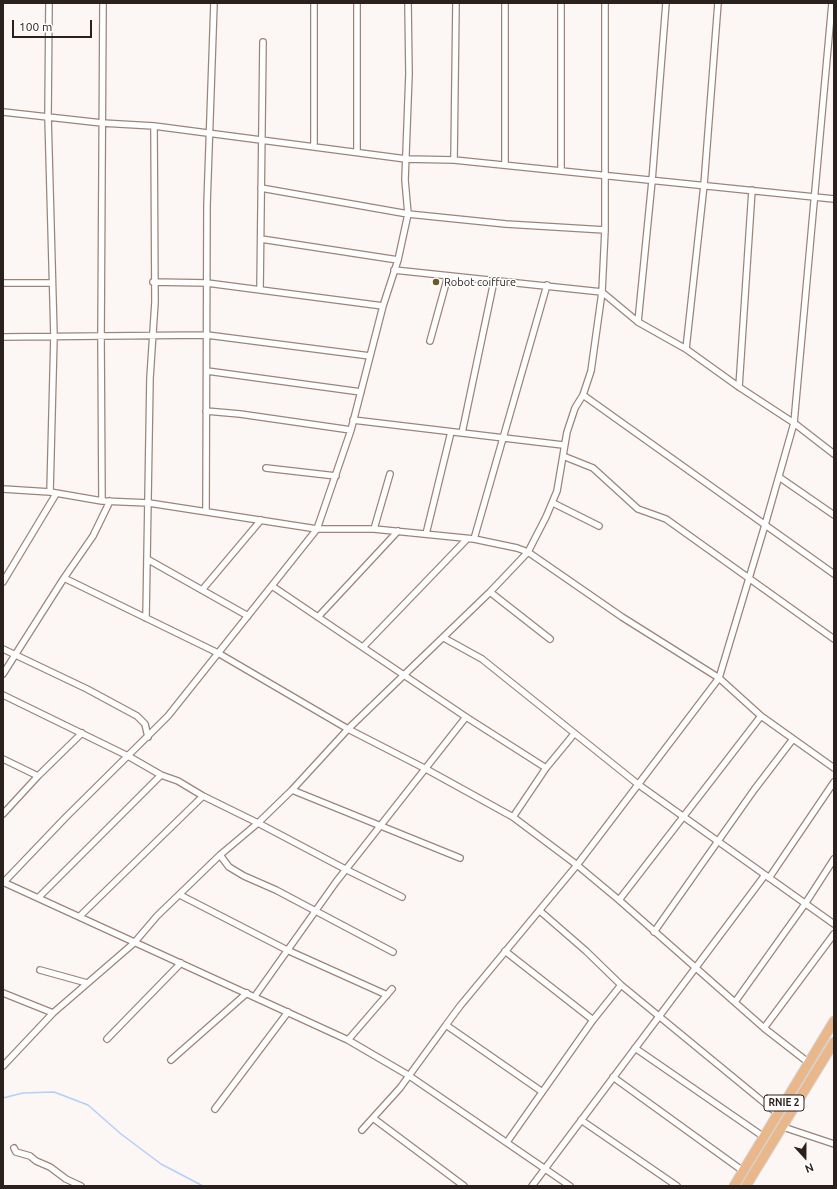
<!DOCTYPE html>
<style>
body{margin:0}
#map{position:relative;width:837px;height:1189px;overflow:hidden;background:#fcf6f4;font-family:Ubuntu,sans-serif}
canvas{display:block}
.frame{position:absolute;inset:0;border:4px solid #2a201c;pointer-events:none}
.north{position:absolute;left:785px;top:1137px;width:40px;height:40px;-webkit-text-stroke:3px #fff;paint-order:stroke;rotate:159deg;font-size:11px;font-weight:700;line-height:16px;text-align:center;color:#2a201c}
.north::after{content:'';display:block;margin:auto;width:14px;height:18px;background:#2a201c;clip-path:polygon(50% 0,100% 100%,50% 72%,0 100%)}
.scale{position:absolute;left:12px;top:20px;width:80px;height:18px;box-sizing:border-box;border:2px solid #2a201c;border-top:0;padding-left:5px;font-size:12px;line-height:14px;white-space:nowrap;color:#2a201c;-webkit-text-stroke:3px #fff;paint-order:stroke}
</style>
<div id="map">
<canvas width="837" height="1189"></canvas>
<div class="frame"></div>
<div class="north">N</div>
<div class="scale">100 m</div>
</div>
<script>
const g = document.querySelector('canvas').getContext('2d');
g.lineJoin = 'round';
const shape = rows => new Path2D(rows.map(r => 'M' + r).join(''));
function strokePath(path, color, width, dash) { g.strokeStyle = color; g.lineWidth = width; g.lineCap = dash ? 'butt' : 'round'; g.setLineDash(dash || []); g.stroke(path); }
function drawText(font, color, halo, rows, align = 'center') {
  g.font = font + ' Ubuntu,sans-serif'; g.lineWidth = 3; g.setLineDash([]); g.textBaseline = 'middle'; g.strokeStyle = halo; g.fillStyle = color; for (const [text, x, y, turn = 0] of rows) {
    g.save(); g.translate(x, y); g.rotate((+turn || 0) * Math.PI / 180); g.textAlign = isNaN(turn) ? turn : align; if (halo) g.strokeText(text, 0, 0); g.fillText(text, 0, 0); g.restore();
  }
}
strokePath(shape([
 [3,1098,23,1093,54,1092,88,1105,121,1134,161,1164,203,1186]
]), '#b3cffd', 1.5);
const street = shape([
 [49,3,48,116,54,336,50,492],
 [314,3,314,147],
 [357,3,357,152],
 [605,3,605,230,602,292,638,322,686,349,739,387,794,423,834,454],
 [3,112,102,123,154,126,406,159,454,160,834,199],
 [454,160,456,3],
 [505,165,505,3],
 [561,171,561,3],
 [261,188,408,214,506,224,605,230],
 [261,239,398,260],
 [153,282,207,283,383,306],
 [3,283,52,283],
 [260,290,263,42],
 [638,322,652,181,666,3],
 [3,337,207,335,370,356],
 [430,341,448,276],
 [686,349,704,185,718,3],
 [207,371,361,392],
 [739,387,752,190],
 [583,395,834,574],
 [206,411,240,414,351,430],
 [353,420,563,445],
 [462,433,494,281],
 [563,456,593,468,638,509,666,519,834,639],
 [266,468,336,476],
 [779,477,834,515],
 [3,489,50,492,102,501,149,503,317,529,374,529,474,539,517,548,528,552,622,617,719,678,761,716,834,768],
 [102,501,101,337,103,3],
 [553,503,599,526],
 [206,511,207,205,214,3],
 [374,529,390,474],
 [426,534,451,432],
 [474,539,547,285],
 [147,559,248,616],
 [64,578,218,653,348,729,426,769,513,817,577,865,619,900,764,1028,809,1063],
 [3,582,56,494],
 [272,586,466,717,546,768],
 [202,590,261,520],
 [490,592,550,639],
 [318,617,398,531],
 [146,618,150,378,155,302,154,126],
 [444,638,482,659,639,785,834,924],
 [363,647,467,539],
 [3,649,87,689,137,716,145,724,148,737],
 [3,674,64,578,93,536,110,501],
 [3,695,128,756,161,775,178,781,203,796,258,823,347,870,402,897],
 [3,759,38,776],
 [292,790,460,858],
 [3,814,38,776,82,733],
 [513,817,546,768,574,734],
 [220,855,229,867,244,876,276,890,393,952],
 [769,878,834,782],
 [3,882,348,1040,408,1075,570,1186],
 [3,883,66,817,168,716,317,529,351,430,383,306,398,260,408,214,405,180,409,74,408,3],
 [180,895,287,950,387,995],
 [39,897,161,775],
 [619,900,761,716],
 [540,911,586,951,621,985,778,1114],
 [80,916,203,796],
 [654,932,754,790,793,739],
 [505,951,593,1020],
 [40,970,87,983],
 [3,993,53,1013],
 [255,996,336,882,466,717],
 [735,1002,805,904,834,859],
 [764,1028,834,934],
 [107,1039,181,963],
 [348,1040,392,989],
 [635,1048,764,1137],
 [171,1060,247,993],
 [3,1066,53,1013,134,943,157,916,220,855,258,823,292,790,348,729,490,592,528,552,546,517,557,491,567,432,575,408,583,395,591,371,602,292,394,270],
 [613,1077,743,1171],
 [541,1091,446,1025,460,1006,577,865,719,678,765,525,794,423,832,3],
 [215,1109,288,1012],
 [373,1118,464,1186],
 [581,1120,677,1186],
 [783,1127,834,1144],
 [362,1130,400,1088,446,1025],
 [507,1142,593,1020,621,985],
 [14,1148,16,1152,30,1156,36,1161,50,1167,66,1179,81,1186],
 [532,1186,765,875]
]);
const primary = shape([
 [734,1186,834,1021],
 [746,1186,834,1042]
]);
strokePath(street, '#9d847a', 8);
strokePath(primary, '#d4d2d2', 11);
strokePath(street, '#fff', 5.5);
strokePath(primary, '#e9b78a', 9);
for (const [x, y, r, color] of [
 [436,282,4,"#6e5827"]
]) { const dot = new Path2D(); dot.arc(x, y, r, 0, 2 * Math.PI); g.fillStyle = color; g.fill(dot); strokePath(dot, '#fff', 1.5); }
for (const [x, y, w] of [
 [784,1103,40]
]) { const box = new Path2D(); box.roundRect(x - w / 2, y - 8, w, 16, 3); g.fillStyle = '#fff'; g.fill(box); strokePath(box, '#2a201c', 1); }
drawText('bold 10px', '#2a201c', null, [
 ["RNIE 2",784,1103]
]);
drawText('11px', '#2a201c', '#fff', [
 ["Robot coiffure",444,282]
], 'left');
</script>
